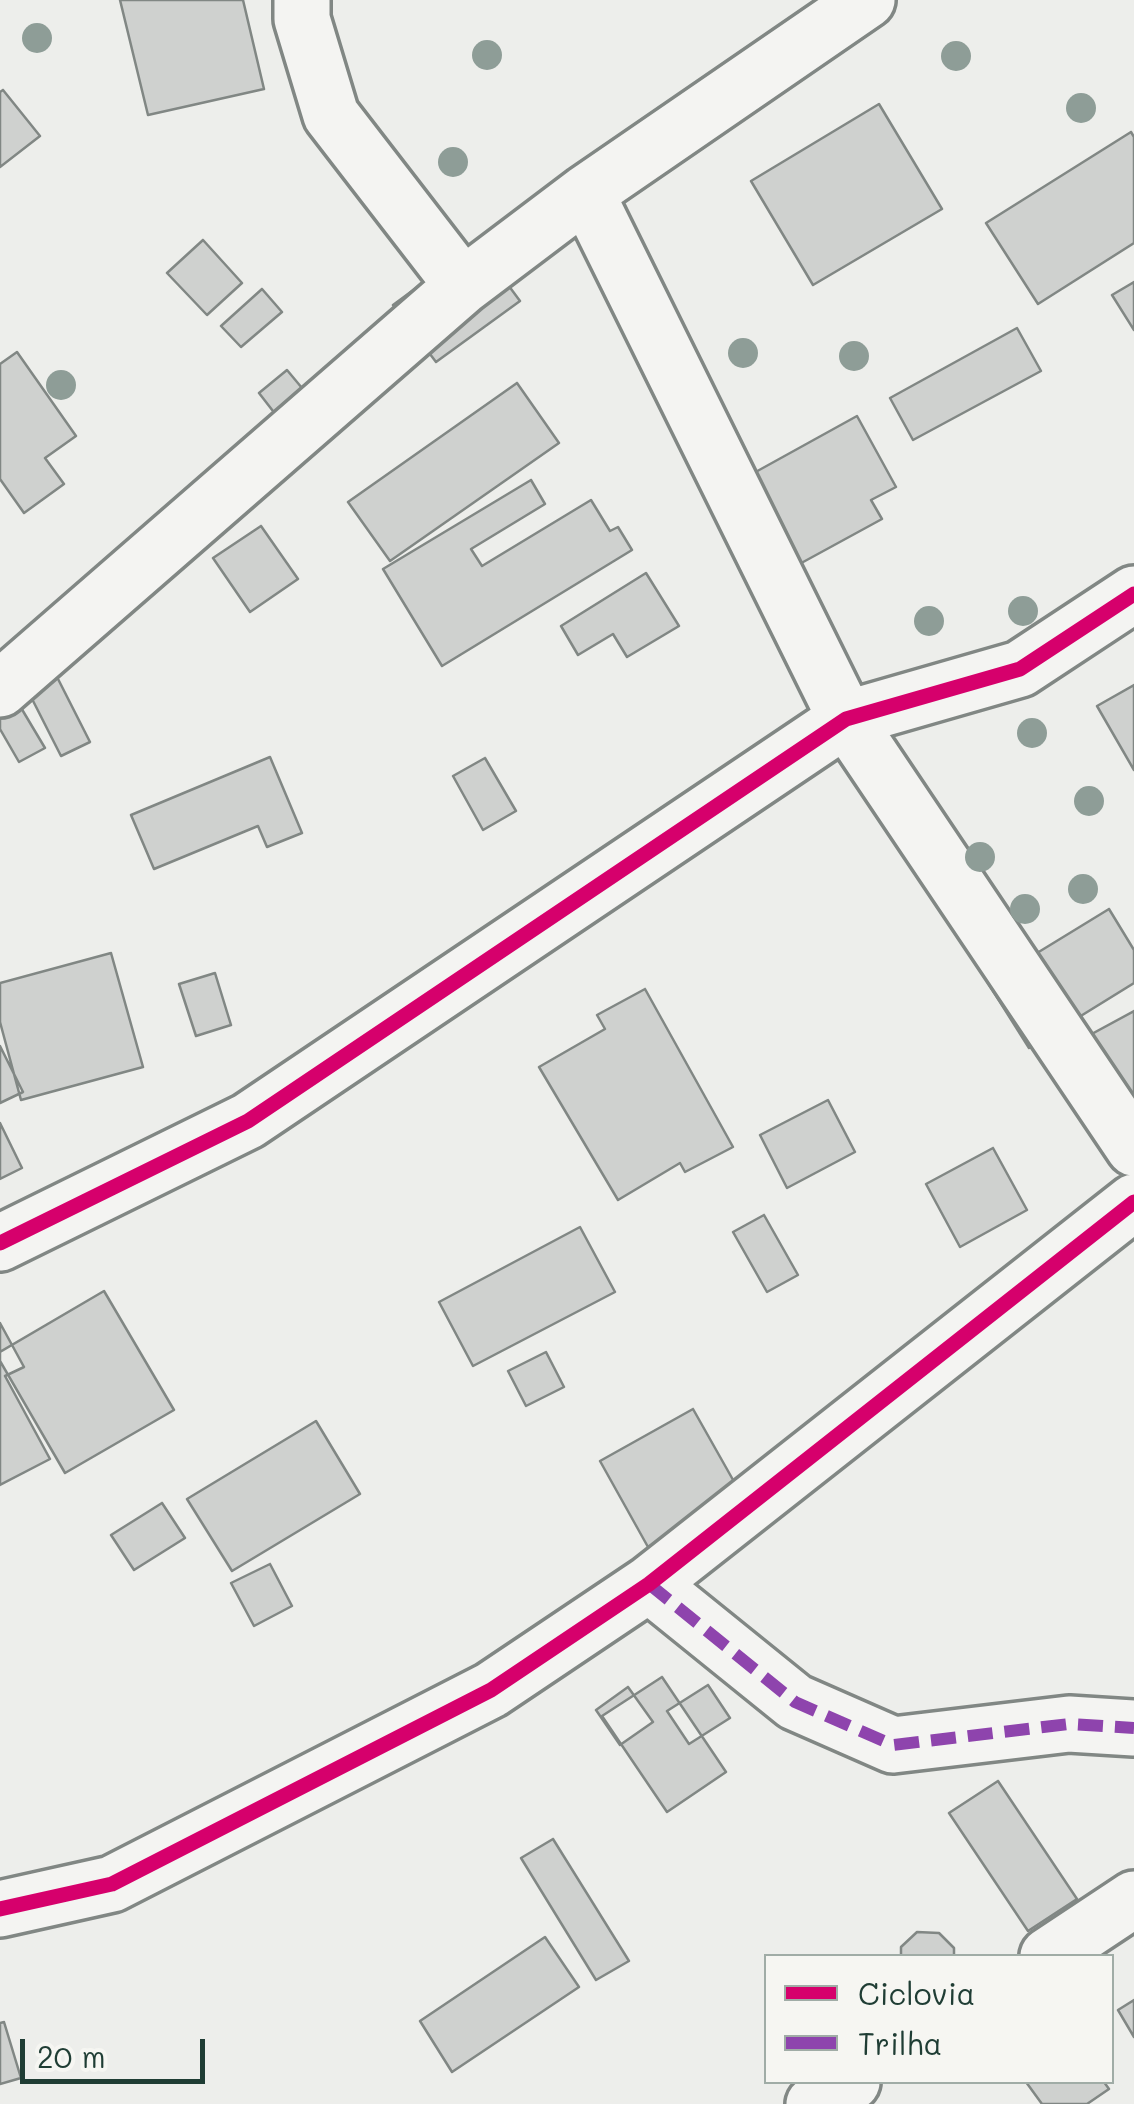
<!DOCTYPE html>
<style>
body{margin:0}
#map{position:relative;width:1134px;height:2104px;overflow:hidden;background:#edeeeb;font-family:Mali,sans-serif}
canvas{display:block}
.legend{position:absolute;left:764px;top:1954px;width:350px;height:130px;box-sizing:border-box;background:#f6f6f2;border:2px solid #a0aca6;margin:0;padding:12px 18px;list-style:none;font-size:30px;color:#1f3d34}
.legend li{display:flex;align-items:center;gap:20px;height:50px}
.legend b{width:50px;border:2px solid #a0aca6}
.scale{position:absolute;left:20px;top:2039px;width:185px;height:45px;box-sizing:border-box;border:5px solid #1f3d34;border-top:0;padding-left:12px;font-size:30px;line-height:35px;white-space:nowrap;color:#1f3d34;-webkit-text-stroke:8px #f6f6f2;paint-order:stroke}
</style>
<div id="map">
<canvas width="1134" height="2104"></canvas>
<ul class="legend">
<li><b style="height:12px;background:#d6006c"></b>Ciclovia</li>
<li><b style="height:12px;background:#8e44ad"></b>Trilha</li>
</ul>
<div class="scale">20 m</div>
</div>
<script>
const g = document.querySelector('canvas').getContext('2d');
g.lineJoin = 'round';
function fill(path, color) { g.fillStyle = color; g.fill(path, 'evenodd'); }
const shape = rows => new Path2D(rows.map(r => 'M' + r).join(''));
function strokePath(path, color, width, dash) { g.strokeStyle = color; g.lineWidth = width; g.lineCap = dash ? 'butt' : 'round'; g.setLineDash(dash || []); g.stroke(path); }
const building = shape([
 [120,0,243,0,264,89,148,115,120,0],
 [3,90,40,136,0,167,0,92,3,90],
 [879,104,942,209,813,285,751,181,879,104],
 [1131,132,1134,137,1134,243,1038,304,986,223,1131,132],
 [203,240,242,283,207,315,167,273,203,240],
 [477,243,520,301,436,362,393,305,477,243],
 [1134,282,1134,330,1112,295,1134,282],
 [262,289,282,312,241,347,221,326,262,289],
 [1017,328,1041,371,913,440,890,398,1017,328],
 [17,352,76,436,45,458,64,484,24,513,0,479,0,364,17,352],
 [287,370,312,400,283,424,259,393,287,370],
 [517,383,559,443,390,561,348,502,517,383],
 [857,416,896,487,871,500,882,519,772,579,723,490,857,416],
 [531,480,545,504,471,549,482,566,591,500,610,531,618,527,632,550,442,666,383,569,531,480],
 [261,526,298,579,250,612,213,558,261,526],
 [646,573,679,626,627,657,613,634,578,655,561,626,646,573],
 [55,673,90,742,61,756,26,687,55,673],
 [1134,685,1134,770,1097,706,1134,685],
 [14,696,45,748,19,762,0,729,0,705,14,696],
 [270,757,302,833,267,847,258,826,154,869,131,815,270,757],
 [485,758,516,811,483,830,453,776,485,758],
 [1109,909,1134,950,1134,983,1029,1048,988,983,1109,909],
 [111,953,143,1067,21,1100,0,1022,0,983,111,953],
 [215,973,231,1025,196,1036,179,984,215,973],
 [645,989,733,1147,685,1172,680,1163,618,1200,539,1067,605,1029,597,1015,645,989],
 [1134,1011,1134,1102,1064,1049,1134,1011],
 [0,1046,23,1092,0,1103,0,1046],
 [828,1100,855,1152,787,1188,760,1135,828,1100],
 [0,1123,22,1168,0,1179,0,1123],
 [993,1148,1027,1210,960,1247,926,1184,993,1148],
 [764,1215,798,1275,767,1292,733,1232,764,1215],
 [580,1227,615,1292,473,1366,439,1302,580,1227],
 [104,1291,174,1410,65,1473,0,1361,0,1352,104,1291],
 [0,1323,24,1367,5,1376,50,1459,0,1485,0,1323],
 [546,1352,564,1387,526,1406,508,1371,546,1352],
 [693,1409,741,1494,648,1547,600,1461,693,1409],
 [316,1421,360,1494,232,1571,187,1499,316,1421],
 [162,1503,185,1538,134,1570,111,1535,162,1503],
 [270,1564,292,1606,254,1626,231,1583,270,1564],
 [662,1677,726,1772,667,1812,602,1716,662,1677],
 [708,1685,730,1718,689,1744,667,1711,708,1685],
 [628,1687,653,1722,620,1745,596,1710,628,1687],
 [998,1781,1077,1899,1028,1931,949,1813,998,1781],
 [553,1839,629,1961,596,1980,521,1858,553,1839],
 [917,1932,939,1933,954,1948,954,1956,901,1956,901,1947,917,1932],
 [545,1937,579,1987,452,2072,420,2021,545,1937],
 [1134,2000,1134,2037,1118,2010,1134,2000],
 [4,2022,21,2078,0,2084,0,2023,4,2022],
 [1026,2082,1104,2082,1109,2089,1087,2104,1042,2104,1026,2082]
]);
fill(building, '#cfd1cf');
strokePath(building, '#818784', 2.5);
const street = shape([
 [302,0,302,19,331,115,463,286],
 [586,193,846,719,1134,1148],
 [0,689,463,286,586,193,867,0],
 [0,1243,248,1121,846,719,1020,669,1134,594],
 [649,1584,795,1702,893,1745,1069,1724,1134,1728],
 [0,1909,112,1884,491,1690,649,1584,1134,1202],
 [1048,1956,1134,1899],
 [814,2104,852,2082]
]);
strokePath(street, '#818784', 62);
strokePath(street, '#f4f4f2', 55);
strokePath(shape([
 [649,1584,795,1702,893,1745,1069,1724,1134,1728]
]), '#8e44ad', 12, [25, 12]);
strokePath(shape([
 [0,1243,248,1121,846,719,1020,669,1134,594],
 [0,1909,112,1884,491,1690,649,1584,1134,1202]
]), '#d6006c', 15);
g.fillStyle = '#8e9d97';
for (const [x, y] of [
 [37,38],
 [487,55],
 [956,56],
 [1081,108],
 [453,162],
 [743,353],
 [854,356],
 [61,385],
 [1023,611],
 [929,621],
 [1032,733],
 [1089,801],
 [980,857],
 [1083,889],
 [1025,909]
]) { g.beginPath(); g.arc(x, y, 15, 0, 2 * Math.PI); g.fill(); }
</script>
